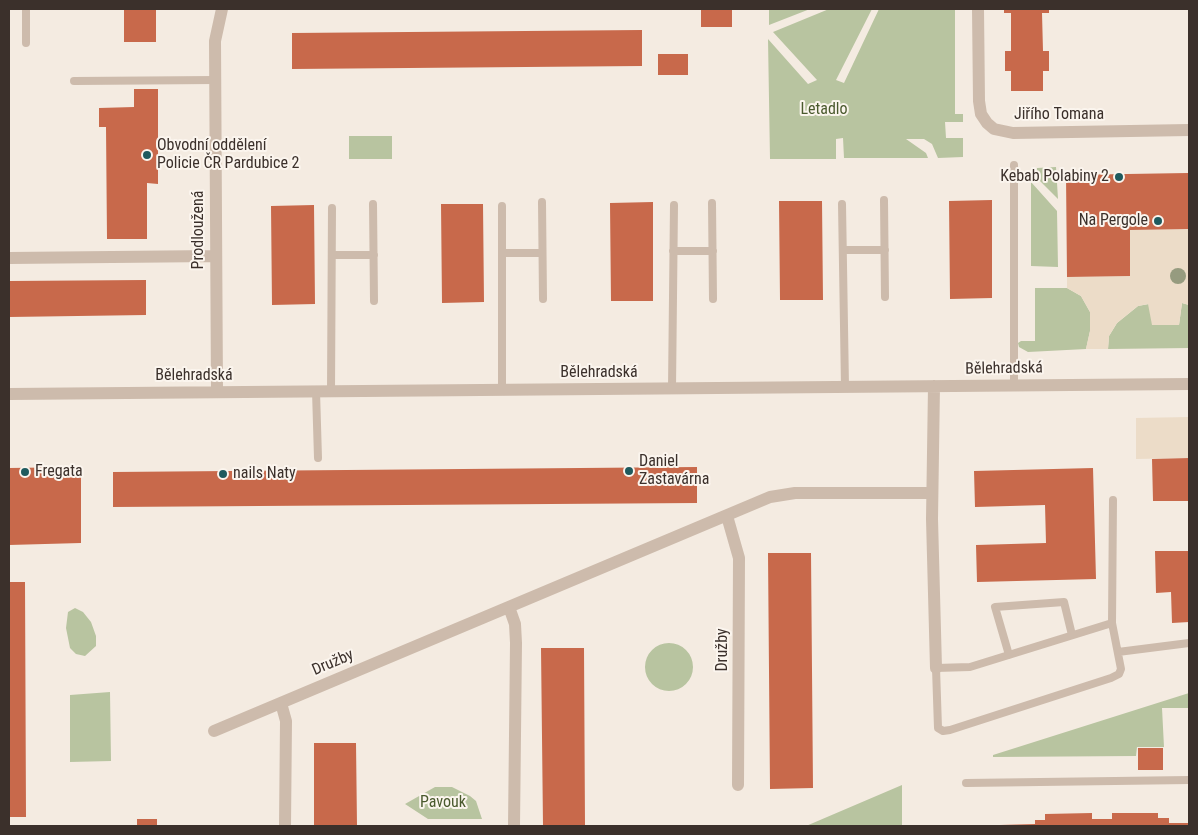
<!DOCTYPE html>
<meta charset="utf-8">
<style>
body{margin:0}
#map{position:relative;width:1198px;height:835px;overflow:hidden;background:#f4ebe1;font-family:"Roboto Condensed",sans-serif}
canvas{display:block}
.frame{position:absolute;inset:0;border:10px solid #3b302b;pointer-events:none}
</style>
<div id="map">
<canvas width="1198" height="835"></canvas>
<div class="frame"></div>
</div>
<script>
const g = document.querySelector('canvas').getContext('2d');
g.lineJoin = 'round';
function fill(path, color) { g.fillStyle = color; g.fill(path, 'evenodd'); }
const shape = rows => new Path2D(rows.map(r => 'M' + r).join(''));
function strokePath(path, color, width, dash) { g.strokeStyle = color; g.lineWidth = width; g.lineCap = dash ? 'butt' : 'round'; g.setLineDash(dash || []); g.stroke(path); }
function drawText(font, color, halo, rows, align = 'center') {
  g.font = font + ' "Roboto Condensed",sans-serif'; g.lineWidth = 4; g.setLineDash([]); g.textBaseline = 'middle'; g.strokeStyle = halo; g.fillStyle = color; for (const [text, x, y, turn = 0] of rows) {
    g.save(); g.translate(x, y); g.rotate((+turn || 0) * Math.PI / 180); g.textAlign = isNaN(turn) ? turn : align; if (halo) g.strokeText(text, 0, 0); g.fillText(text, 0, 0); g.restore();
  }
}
fill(shape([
 [769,9,810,9,769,25],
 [829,9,872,9,836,80,844,83,879,9,955,9,955,114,963,114,963,122,945,122,946,138,963,138,963,157,938,158,932,144,924,139,906,139,926,153,928,158,844,158,843,138,836,139,836,159,770,159,768,39,808,84,817,80,773,32],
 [349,136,392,136,392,159,349,159],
 [1056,167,1058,199,1037,178,1037,168],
 [1031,182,1057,211,1058,267,1031,266],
 [1035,288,1067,288,1081,296,1090,312,1090,331,1086,349,1028,352,1019,347,1018,343,1021,341,1035,341],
 [1182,303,1189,305,1189,348,1108,349,1109,336,1117,323,1138,306,1149,304,1151,314,1179,325],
 [75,608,83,612,91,622,96,636,96,646,85,656,76,654,70,648,66,628,68,612],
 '645 667a24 24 0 1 1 48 0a24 24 0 1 1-48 0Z',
 [110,692,111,761,70,762,70,695],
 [1189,693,1189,708,1162,708,1164,747,1137,747,1136,756,993,757,993,755],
 [902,785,902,826,806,826],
 [435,787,452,787,470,796,476,801,482,819,428,819,405,804]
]), '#b8c4a0');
fill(shape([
 [1188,175,1189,175,1189,305,1182,303,1179,325,1152,325,1148,304,1138,306,1117,323,1109,336,1108,349,1086,349,1090,331,1090,312,1081,296,1067,288,1067,277,1130,276,1130,230,1189,229],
 [1189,417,1189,458,1136,459,1136,418]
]), '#ecdcc8');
fill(shape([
 [124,9,156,9,156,42,124,42],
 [701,9,732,9,732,27,701,27],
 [1004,9,1049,9,1049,13,1042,13,1043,51,1049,51,1049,71,1043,71,1043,91,1011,91,1011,71,1005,71,1005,51,1011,51,1011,13,1004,13],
 [642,30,642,66,292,69,292,33],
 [658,54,688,54,688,75,658,75],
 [134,89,158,89,158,184,147,183,147,239,107,239,106,127,99,127,99,108,134,107],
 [1188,173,1189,229,1130,230,1130,276,1067,277,1066,175],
 [992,200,992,298,950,299,949,201],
 [779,201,822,201,823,300,780,300],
 [653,202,653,301,611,301,610,203],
 [441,204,483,204,484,302,442,303],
 [314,205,315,304,272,305,271,206],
 [146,280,146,315,9,317,9,281],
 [1189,458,1189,501,1153,501,1152,459],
 [81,467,81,543,9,545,9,468],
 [697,467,697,503,113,507,113,472],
 [1093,468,1096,579,977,582,976,545,1046,543,1045,505,975,507,974,471],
 [1155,551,1189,551,1189,622,1172,623,1171,592,1156,593],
 [768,553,811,553,813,788,770,789],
 [9,582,25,582,26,817,9,817],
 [541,648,584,648,585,826,543,826],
 [314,743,356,743,357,826,314,826],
 [1138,748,1163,748,1163,770,1138,770],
 [1092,813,1092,819,1112,819,1112,813,1158,813,1158,818,1169,818,1169,823,1189,823,1189,826,964,826,1035,824,1035,820,1045,820,1045,814],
 [137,819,157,819,157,826,137,826]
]), '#c8694b');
strokePath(shape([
 [26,9,26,43],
 [74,81,215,80],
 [884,200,885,297],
 [542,202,543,299],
 [712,203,713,299],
 [373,204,374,301],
 [842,204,845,387],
 [843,250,885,250],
 [673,251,713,251],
 [502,253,542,253],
 [332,255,374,255],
 [1014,386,1014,165],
 [672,388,674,205],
 [502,390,502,206],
 [316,391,318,458],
 [331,391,332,208],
 [1112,623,970,667,936,668,938,728,943,731,950,730,1111,678,1119,674,1121,669,1112,623,1113,500],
 [1118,652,1189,643],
 [1009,655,995,607,1064,602,1072,635],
 [966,783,1189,780]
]), '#cdbbac', 8);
strokePath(shape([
 [978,9,979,101,981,114,987,123,994,129,1013,133,1189,130],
 [9,258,215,256],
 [934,386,932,519,936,668],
 [217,392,215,41,222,9],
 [9,394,1189,384],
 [727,516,739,558,738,785],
 [509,607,515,624,516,643,514,826],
 [281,703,286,721,285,826],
 [214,731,770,497,795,493,932,493]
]), '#cdbbac', 12);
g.fillStyle = '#969b7f';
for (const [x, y] of [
 [1178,276]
]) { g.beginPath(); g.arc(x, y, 8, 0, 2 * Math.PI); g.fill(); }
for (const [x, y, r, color] of [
 [147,155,5,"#1f5a5e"],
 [1119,177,5,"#1f5a5e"],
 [1158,221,5,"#1f5a5e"],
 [629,471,5,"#1f5a5e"],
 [25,472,5,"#1f5a5e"],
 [223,474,5,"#1f5a5e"]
]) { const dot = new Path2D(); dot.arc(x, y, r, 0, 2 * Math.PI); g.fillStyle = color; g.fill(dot); strokePath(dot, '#fbf5ee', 2); }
drawText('16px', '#4a5a2e', '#fbf5ee', [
 ["Letadlo",824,110],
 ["Pavouk",443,803]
]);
drawText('16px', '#3b302b', '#fbf5ee', [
 ["Jiřího Tomana",1059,115],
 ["Prodloužená",199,230,-90],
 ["Bělehradská",1004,369,-1],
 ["Bělehradská",599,373],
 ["Bělehradská",194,376],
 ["Družby",723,650,-90],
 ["Družby",333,663,-23]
]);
drawText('16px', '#3b302b', '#fbf5ee', [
 ["Obvodní oddělení",157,146],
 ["Policie ČR Pardubice 2",157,164],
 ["Kebab Polabiny 2",1109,177,"right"],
 ["Na Pergole",1148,221,"right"],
 ["Daniel",639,462],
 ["Zastavárna",639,480],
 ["Fregata",35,472],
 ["nails Naty",233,474]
], 'left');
</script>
